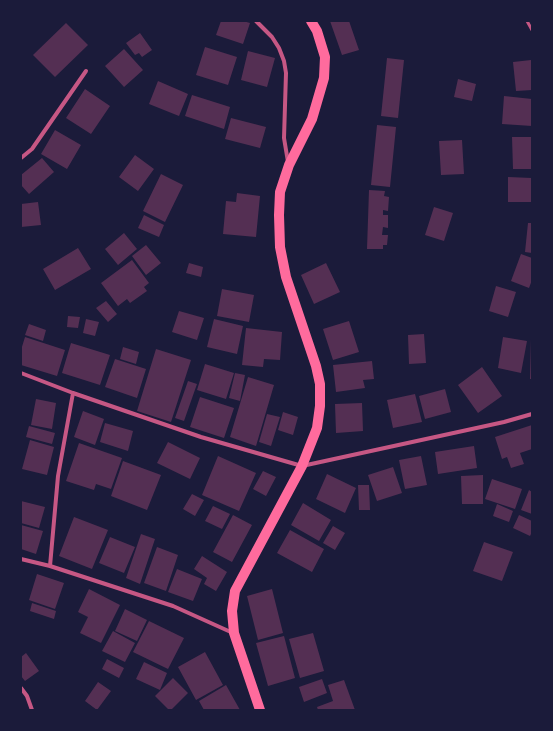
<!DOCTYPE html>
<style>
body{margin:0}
#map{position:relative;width:553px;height:731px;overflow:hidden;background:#1b1b3a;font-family:Mulish,sans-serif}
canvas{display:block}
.frame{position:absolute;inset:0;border:22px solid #1b1b3a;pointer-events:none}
</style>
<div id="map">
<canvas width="553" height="731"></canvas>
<div class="frame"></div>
</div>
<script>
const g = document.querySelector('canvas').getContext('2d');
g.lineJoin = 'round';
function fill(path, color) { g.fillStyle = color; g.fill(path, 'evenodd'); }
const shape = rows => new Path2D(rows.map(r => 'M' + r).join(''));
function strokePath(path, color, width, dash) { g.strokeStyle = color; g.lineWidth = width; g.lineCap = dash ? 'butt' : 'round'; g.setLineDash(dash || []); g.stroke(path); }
fill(shape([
 [221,21,243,21,250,23,243,44,216,35],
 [330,21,349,21,359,50,342,55],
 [66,23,88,45,55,77,33,55],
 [140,33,152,50,142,57,139,53,135,55,126,43],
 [205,47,237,57,228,85,196,75],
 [124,49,143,70,124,87,105,66],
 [248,51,275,58,267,87,241,80],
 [387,58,404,60,398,118,381,116],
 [531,60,532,90,516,91,513,62],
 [458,79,476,84,472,101,454,97],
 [158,81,188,94,179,116,149,104],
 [85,89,110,106,91,134,66,118],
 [192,95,230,107,224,129,185,116],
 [504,96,532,99,532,126,502,124],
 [231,118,266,127,260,148,225,139],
 [377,125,396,127,390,187,371,185],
 [55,130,81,145,67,169,41,154],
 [512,137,532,137,532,169,513,169],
 [462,140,464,174,441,175,439,141],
 [135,155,154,169,138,191,119,177],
 [42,158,54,172,29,194,21,185,21,175],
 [161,174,183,185,165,222,143,211],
 [508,177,532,178,532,202,508,202],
 [369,190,385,191,384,196,389,197,388,211,383,210,383,215,388,215,388,228,383,227,382,235,388,235,387,245,383,245,383,249,367,249],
 [237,193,260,196,256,237,223,234,226,201,236,202],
 [38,202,41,225,21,227,21,204],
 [434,207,453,213,444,241,425,235],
 [144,215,164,225,159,237,138,228],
 [528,223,532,223,532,253,525,252],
 [124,233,137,249,118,265,105,249],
 [146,245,161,263,146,275,132,256],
 [78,248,91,269,55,290,43,269],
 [521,254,532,258,532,280,529,288,511,281],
 [132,260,149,283,144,287,147,291,130,303,127,299,118,306,101,283],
 [189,263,203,267,201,277,186,273],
 [326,263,340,292,314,304,301,275],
 [496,286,516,292,508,317,489,311],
 [222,289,254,295,249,322,217,316],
 [106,301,117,314,108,322,96,308],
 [179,311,204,318,197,340,172,332],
 [68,316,80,317,78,328,67,327],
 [86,319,99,322,95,336,83,333],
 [214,319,243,326,237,354,207,347],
 [349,321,359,352,333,360,323,329],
 [29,324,46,330,43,341,25,335],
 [246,328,282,332,280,360,264,359,263,367,242,365],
 [424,334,426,363,409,364,408,335],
 [25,337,65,350,57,376,21,365,21,350],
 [503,337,527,341,521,373,498,368],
 [531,339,532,339,532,379,530,379],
 [71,343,110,355,100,385,62,373],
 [123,347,139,352,136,364,120,359],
 [156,349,191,360,171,422,137,411],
 [115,359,146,369,137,398,105,387],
 [372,361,374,379,363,380,365,388,336,392,333,365],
 [205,364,234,373,226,399,197,390],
 [482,367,502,396,478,413,458,385],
 [235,373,245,375,240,401,229,398],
 [248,377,274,385,256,446,230,437],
 [188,381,197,384,184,421,175,418],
 [445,389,451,412,425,419,419,396],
 [415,394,422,422,393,428,387,400],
 [200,397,234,408,224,438,190,427],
 [36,399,56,403,52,429,31,425],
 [362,403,363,431,336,433,335,404],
 [83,411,104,419,95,445,74,437],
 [283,412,298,417,293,435,278,430],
 [267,414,280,417,271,446,259,442],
 [105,423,133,431,128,451,100,442],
 [532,425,532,449,520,453,524,464,511,468,507,457,502,459,495,437],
 [29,426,55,433,52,444,26,437],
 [30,440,54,447,47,475,22,469],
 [168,442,200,458,190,479,157,463],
 [79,443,122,458,111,489,96,484,94,490,66,481],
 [474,446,477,468,438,474,435,452],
 [218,456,256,473,239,511,202,495],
 [421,456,427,485,405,489,399,460],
 [123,461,161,475,147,510,111,496],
 [393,467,402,493,377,501,368,475],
 [263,471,276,477,266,496,253,489],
 [327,474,356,488,345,513,316,499],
 [483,475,483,504,462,504,461,476],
 [492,479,522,489,515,509,485,499],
 [358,485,369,485,370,510,359,510],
 [529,490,532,492,532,514,521,510],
 [192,494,204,500,195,516,183,509],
 [21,501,45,507,39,528,21,523],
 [303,503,331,520,319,541,291,525],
 [497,504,513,511,509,522,493,516],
 [213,506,230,514,222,529,205,521],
 [233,515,252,525,232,562,213,552],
 [519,515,532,521,532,532,530,536,513,528],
 [74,517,108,530,92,569,59,556],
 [21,525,43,531,36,554,21,549],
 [333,526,345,533,335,550,323,543],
 [290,530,324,549,312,572,277,553],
 [141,534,155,539,140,584,126,578],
 [110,537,135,547,124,573,99,563],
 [484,542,513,552,502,581,473,571],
 [157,547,178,555,166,591,144,583],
 [202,556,227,572,216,591,204,584,207,578,194,569],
 [177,569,202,579,193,601,168,592],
 [37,574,64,583,55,609,29,600],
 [89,589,120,605,101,643,80,633,88,617,78,612],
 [272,589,283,633,258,640,247,596],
 [32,603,56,611,54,619,30,611],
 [125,609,147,620,137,641,115,631],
 [149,621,184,638,168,669,133,652],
 [113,631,135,643,125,662,102,651],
 [313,633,324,671,300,678,289,639],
 [284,636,295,678,268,686,256,643],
 [205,652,223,685,196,700,178,667],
 [26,653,39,671,25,681,21,676,21,657],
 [107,659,124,668,119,678,102,669],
 [144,662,167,673,160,690,136,679],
 [173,678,188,693,171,710,169,710,155,696],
 [322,679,327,693,304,702,299,687],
 [344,680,355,710,318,710,317,707,333,701,328,685],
 [98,682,111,691,97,710,85,701],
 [226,685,240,710,204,710,199,701]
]), '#542f53');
strokePath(shape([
 [527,21,532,30]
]), '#c65784', 3);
strokePath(shape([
 [256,21,272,37,279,48,284,61,286,73,284,138,288,162],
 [21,158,32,149,86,71],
 [21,373,73,393,201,437,302,466,504,422,532,414],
 [21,559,50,566,173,606,233,633],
 [50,566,58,476,73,393],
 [21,688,27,696,32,710]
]), '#c65784', 4);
strokePath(shape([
 [260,710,234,633,232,611,235,591,302,466,317,428,320,406,320,384,316,366,286,277,280,247,279,215,280,192,289,165,312,119,324,78,325,57,317,31,311,21]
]), '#ff6b9d', 10);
</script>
